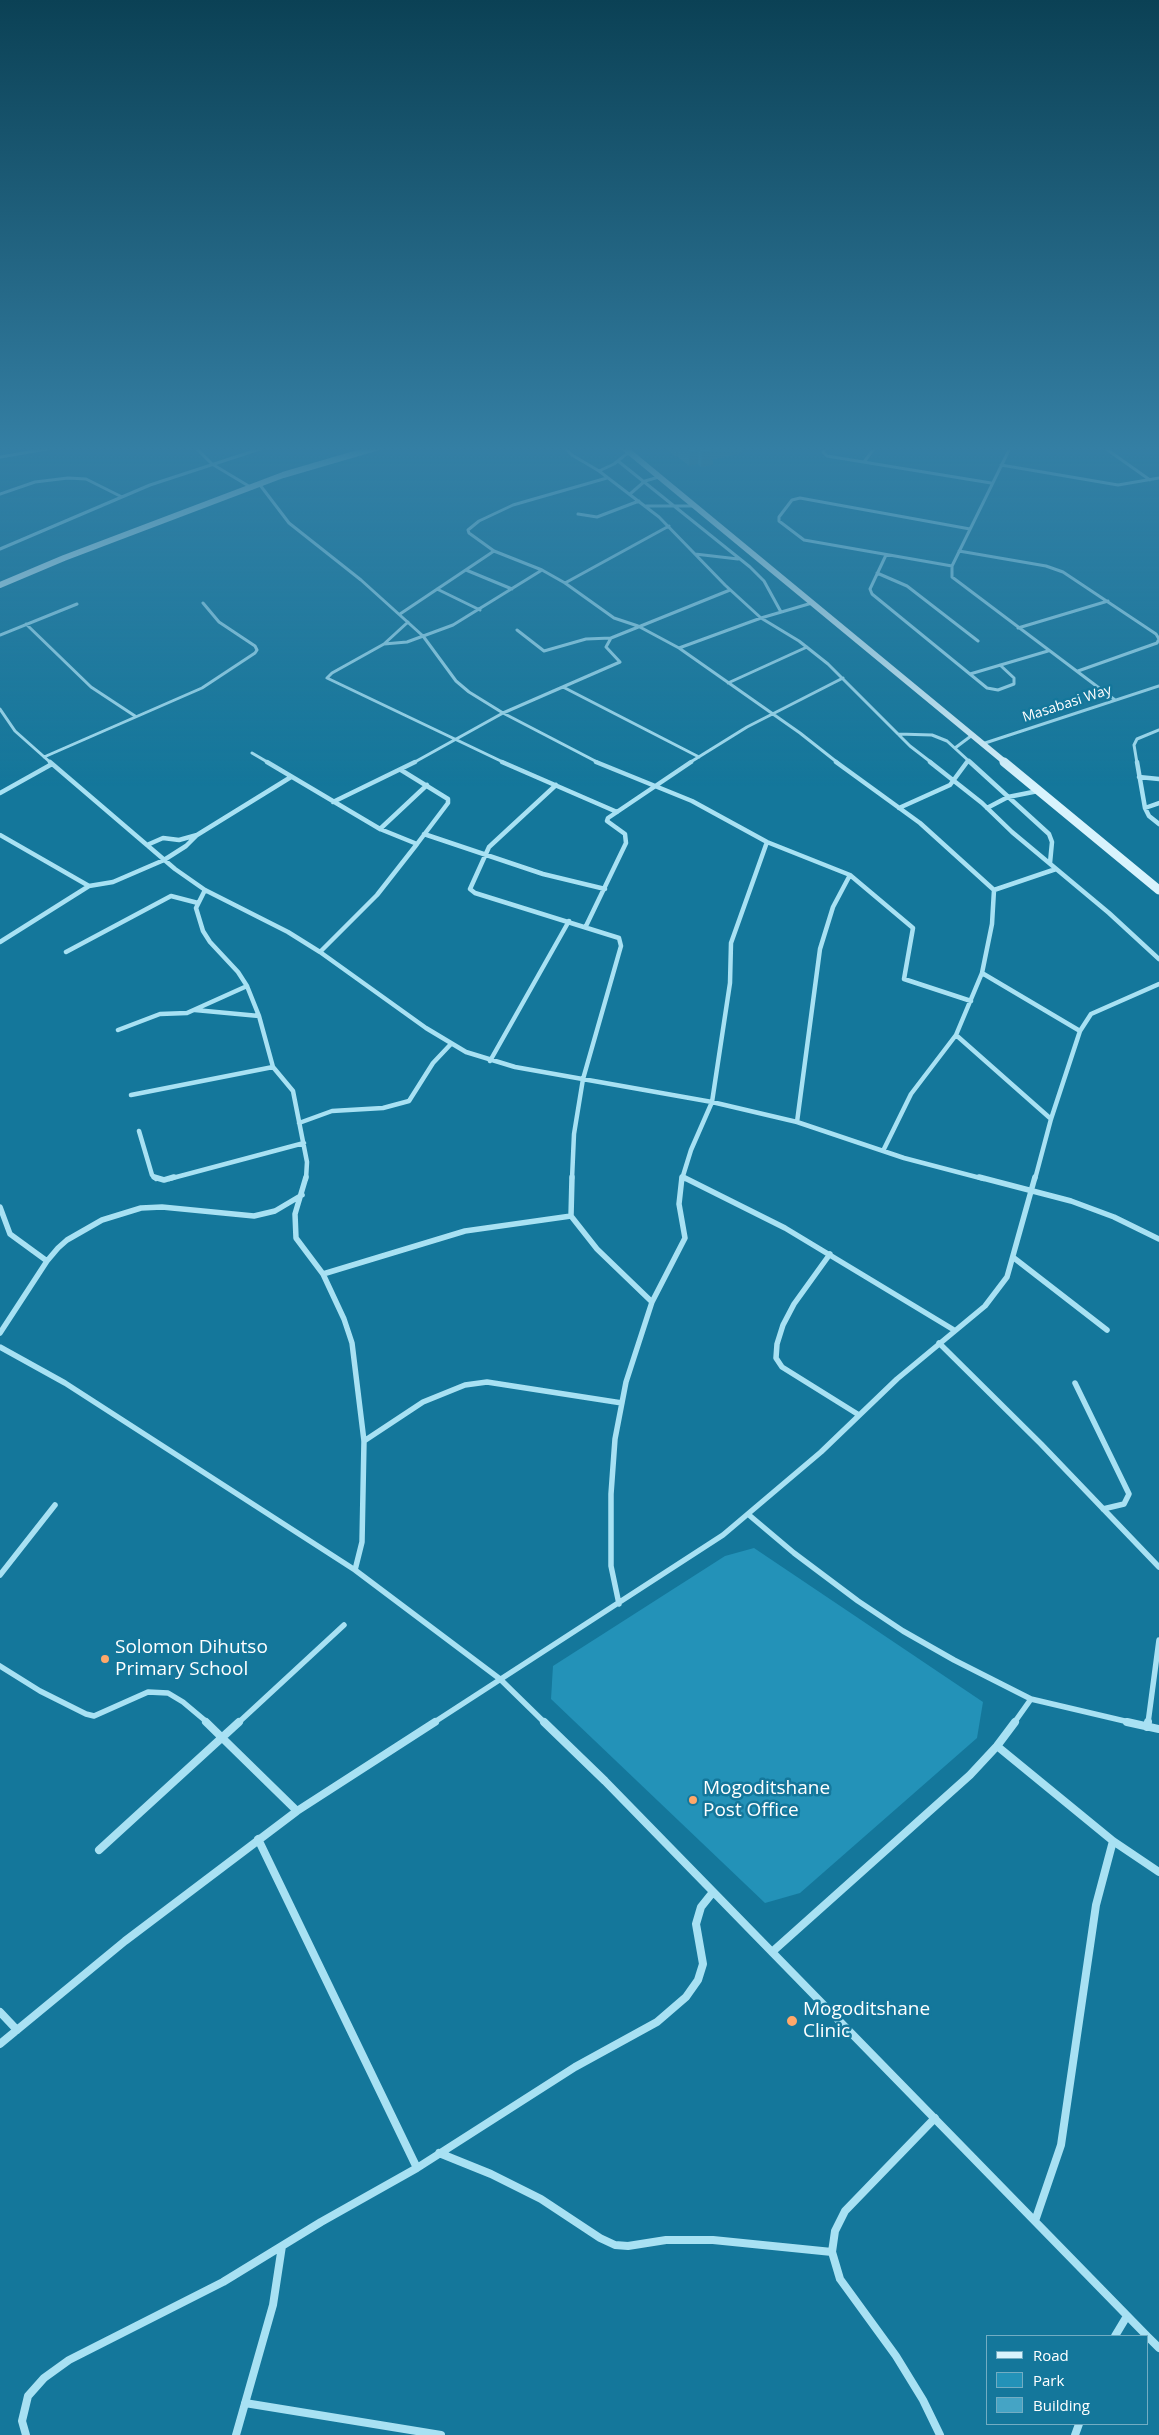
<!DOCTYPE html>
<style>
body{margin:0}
#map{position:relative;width:1159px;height:2435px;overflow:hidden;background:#14779b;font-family:"Open Sans",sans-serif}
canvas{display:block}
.legend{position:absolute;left:986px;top:2335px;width:162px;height:90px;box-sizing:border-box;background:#14779b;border:1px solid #72adc3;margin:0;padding:6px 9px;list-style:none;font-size:15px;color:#fff}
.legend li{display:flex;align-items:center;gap:10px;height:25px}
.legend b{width:25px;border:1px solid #72adc3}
</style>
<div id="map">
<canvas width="1159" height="2435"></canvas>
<ul class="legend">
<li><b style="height:6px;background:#d8f3fd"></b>Road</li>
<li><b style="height:14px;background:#2392b8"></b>Park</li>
<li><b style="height:14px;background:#45a4c5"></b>Building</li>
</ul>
</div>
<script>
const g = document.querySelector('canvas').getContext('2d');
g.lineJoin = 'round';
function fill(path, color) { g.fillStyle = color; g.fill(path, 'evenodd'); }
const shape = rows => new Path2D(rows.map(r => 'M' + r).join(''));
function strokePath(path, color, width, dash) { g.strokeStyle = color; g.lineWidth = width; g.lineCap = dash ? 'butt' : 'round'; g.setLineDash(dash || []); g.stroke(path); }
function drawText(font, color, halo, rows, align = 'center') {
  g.font = font + ' "Open Sans",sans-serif'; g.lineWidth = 5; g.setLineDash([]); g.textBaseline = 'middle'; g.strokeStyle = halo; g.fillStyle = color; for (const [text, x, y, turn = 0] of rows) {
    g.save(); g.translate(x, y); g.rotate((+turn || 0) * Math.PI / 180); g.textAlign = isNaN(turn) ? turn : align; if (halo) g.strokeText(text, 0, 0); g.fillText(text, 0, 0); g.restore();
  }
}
fill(shape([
 [754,1548,983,1702,977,1738,800,1893,765,1903,551,1699,553,1666,725,1556]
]), '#2392b8');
strokePath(shape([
 [194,446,212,464,252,488],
 [563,446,572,455,599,471,659,517,725,585,761,618,799,641,828,664,910,746,932,763],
 [826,446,823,452,827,456,991,483],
 [974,446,985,448],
 [1011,446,952,566,952,577,1115,700],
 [1102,446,1150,480],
 [0,457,64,446],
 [618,461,750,567,764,581,781,612],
 [864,462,876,446],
 [1001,465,1118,485,1159,478],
 [599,471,614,464,629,452],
 [607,478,513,505,479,521,468,530,469,533,494,551,542,570,565,583,614,618,638,626,679,648,800,733,838,763],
 [260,485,289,523,361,580,423,636,456,681,469,692,503,713,599,763],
 [0,494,35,482,68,478,86,479,122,497],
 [630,494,645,481,659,477],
 [646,506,694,506],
 [578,514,597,517,639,501],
 [0,549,150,485,269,446],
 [959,551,1046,566,1063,572,1156,634,1159,639],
 [695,554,738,559],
 [886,555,870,589,872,594,987,688,998,690,1014,684,1014,678,1000,665],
 [952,566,804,540,779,521,779,517,792,500,800,498,970,529],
 [466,570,512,589],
 [877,573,907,586,978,641],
 [565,583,669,526],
 [437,589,480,610],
 [400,614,494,551],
 [26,624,91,687,135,716],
 [1018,628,1108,601],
 [517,630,544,651,586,639,611,638],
 [0,635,77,604],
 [384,644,408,622],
 [679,648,761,618,812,603],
 [1078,671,1157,643,1159,639],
 [970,674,1048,651],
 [728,683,807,647],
 [563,687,699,757],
 [0,709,15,731,51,763],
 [898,734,932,735,947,741,971,763],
 [982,744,1159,686],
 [955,748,971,736],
 [252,753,269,763],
 [44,757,202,688,255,653,257,650,255,646,219,622,203,603],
 [413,763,503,713,620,662,606,647,611,638,730,590],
 [505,763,327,678,332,673,384,644,407,642,453,625,542,570],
 [689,763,747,727,843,678],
 [966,763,969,760],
 [1137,763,1134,745,1137,739,1159,730]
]), '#a8e1f3', 3);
strokePath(shape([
 [50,762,175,869,205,890,288,932,320,952,426,1028,466,1052,515,1067,712,1102,797,1122,904,1158,984,1179],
 [267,762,380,829,417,844,377,895,320,952],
 [502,762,617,812],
 [596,762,692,801,767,842,850,875,913,928,904,979,971,1001],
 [836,762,920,823,994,890,992,924,982,973,956,1035,1051,1119],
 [930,762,982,803,1012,832,1109,913,1159,959],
 [970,762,1049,834,1052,842,1050,863],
 [1137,762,1145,808,1149,816,1159,824],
 [401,770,448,799,448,803,417,844],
 [1139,777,1159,779],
 [556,785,489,847,470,889,475,893,619,938,621,946,583,1079,574,1134,572,1179],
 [0,793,52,764],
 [333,802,415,762],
 [899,808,950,785,967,762],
 [987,808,1008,797,1038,791],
 [1145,808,1159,803],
 [380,829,427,785],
 [424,834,543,874,605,889],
 [0,835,89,886,113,882,164,860,186,846,197,835],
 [147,845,163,838,179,840,197,835,291,777],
 [205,890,196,908,203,931,210,942,238,972,247,986,259,1016,273,1067,293,1091,307,1162,306,1179],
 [994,890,1056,869],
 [586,926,626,843,625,834,607,821,608,818,691,762],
 [0,942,89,886],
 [66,952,171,896,198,903],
 [982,973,1080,1031],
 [195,1010,259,1016],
 [118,1030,160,1014,187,1013,247,986],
 [490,1061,569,921],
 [131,1095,273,1067],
 [797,1122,820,949,833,907,850,875],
 [299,1123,332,1111,383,1108,409,1101,433,1063,450,1045],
 [139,1131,152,1175,156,1179],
 [883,1151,911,1094,956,1035],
 [682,1177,685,1179],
 [169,1179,304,1143],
 [682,1179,691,1150,712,1102,730,983,731,943,767,842],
 [1035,1179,1051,1119,1080,1031,1091,1014,1159,984]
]), '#a8e1f3', 4.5);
strokePath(shape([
 [154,1177,164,1180,174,1177],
 [306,1177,295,1214,296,1238,323,1274,344,1319,352,1343,364,1441,362,1542,355,1570],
 [572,1177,571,1216,597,1249,652,1302],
 [683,1177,785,1228,954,1330],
 [979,1177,1071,1201,1114,1217,1159,1239],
 [0,1207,10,1234,47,1261],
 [830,1254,794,1304,783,1325,777,1344,776,1358,782,1367,859,1415],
 [1014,1258,1107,1330],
 [323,1274,465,1231,571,1216],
 [0,1333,47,1261,58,1248,67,1240,102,1220,141,1208,162,1207,254,1216,275,1211,302,1195],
 [939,1343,1041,1444,1159,1567],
 [0,1347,65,1383,355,1570,500,1679,545,1723],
 [1075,1383,1129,1494,1124,1504,1103,1509],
 [364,1441,423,1402,465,1385,487,1382,622,1403],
 [749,1515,794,1553,858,1601,903,1631,954,1660,1031,1699,1133,1723],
 [0,1575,55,1505],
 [619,1604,611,1566,611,1494,615,1439,626,1382,652,1302,685,1238,679,1204,682,1177],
 [0,1666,40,1691,86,1714,94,1716,148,1692,168,1693,183,1702,208,1723],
 [238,1723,344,1625],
 [433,1723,723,1535,821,1452,897,1379,985,1306,1007,1277,1035,1177],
 [1014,1723,1031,1699],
 [1148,1723,1159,1640]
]), '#a8e1f3', 5.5);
strokePath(shape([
 [206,1722,297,1811],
 [544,1722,605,1781,1147,2336],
 [1127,1722,1159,1729],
 [1147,1727,1148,1722],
 [997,1746,1113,1841,1159,1872],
 [258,1839,417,2168],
 [99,1850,239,1722],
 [772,1952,970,1775,997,1746,1015,1722],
 [0,2012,17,2030],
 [0,2044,125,1941,297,1811,435,1722],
 [935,2118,845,2211,835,2231,832,2252,840,2279,896,2356,923,2400,940,2435],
 [439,2153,491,2174,541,2199,600,2238,615,2245,628,2246,666,2240,713,2240,832,2252],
 [1035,2221,1061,2145,1096,1905,1113,1841],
 [1115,2336,1127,2316],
 [1148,2337,1159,2348],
 [245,2403,441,2435],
 [26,2435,22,2421,28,2396,44,2378,69,2360,223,2282,321,2222,417,2168,575,2067,657,2022,686,1997,698,1980,703,1964,696,1924,701,1907,713,1892],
 [236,2435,273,2305,282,2246],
 [1075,2435,1079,2424]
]), '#a8e1f3', 8);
strokePath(shape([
 [622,446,1006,763],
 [0,585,64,558,283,475,382,446]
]), '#d8f3fd', 6);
strokePath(shape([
 [1004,762,1159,890]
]), '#d8f3fd', 9);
fill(shape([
 [663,446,754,446,742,449,742,453,713,459,713,465,701,467,698,464,689,466,678,457,676,457]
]), '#3b8da9');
fill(shape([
 [676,446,679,446,678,457,676,457],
 [709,446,754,446,742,449,742,453,713,459,713,465,701,467,702,453],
 [699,450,698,464,689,466,690,452]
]), '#30738a');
const building = shape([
 [682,446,711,446,709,446,714,450,702,453,699,450,690,452,682,446]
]);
fill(building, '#45a4c5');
strokePath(building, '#30738a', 1);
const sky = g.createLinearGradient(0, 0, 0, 787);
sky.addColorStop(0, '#0b4155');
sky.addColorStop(0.57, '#347fa4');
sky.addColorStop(1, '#347fa400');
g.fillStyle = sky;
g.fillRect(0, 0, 1159, 787);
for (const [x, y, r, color] of [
 [105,1659,5,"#ffa86a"],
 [693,1800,5,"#ffa86a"],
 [792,2021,6,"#ffa86a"]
]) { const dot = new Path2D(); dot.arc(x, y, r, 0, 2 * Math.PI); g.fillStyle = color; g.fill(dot); strokePath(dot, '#14779b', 2); }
drawText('14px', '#fff', '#14779b', [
 ["Masabasi Way",1067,704,-18]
]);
drawText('19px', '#fff', '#14779b', [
 ["Solomon Dihutso",115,1648],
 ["Primary School",115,1670],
 ["Mogoditshane",703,1789],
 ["Post Office",703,1811],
 ["Mogoditshane",803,2010],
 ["Clinic",803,2032]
], 'left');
</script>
